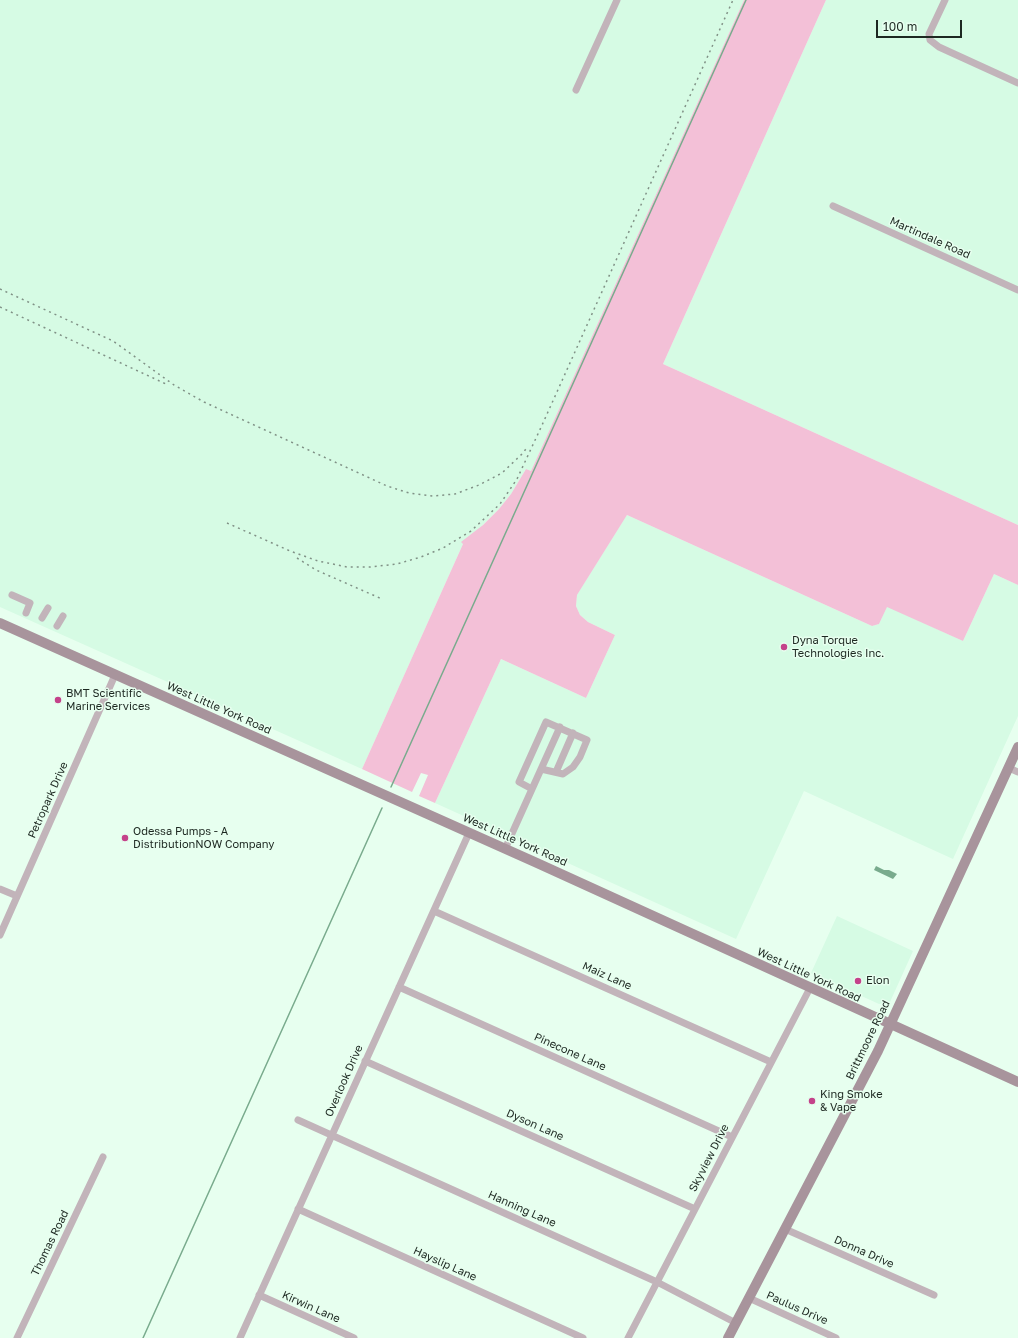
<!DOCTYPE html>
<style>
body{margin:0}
#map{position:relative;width:1018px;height:1338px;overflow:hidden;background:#e7ffef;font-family:"Golos Text",sans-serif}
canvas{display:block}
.scale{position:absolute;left:876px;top:20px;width:86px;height:18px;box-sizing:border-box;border:2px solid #1d2821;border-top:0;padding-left:5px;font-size:12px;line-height:14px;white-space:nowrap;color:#1d2821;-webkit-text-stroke:3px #e7ffef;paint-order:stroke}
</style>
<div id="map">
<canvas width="1018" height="1338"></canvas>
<div class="scale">100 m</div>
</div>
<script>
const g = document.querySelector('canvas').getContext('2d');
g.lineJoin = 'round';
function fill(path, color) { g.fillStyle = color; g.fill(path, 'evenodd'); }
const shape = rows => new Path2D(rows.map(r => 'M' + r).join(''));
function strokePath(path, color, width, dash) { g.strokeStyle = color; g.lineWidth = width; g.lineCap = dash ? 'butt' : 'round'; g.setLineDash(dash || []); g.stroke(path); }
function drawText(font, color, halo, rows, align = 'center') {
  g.font = font + ' "Golos Text",sans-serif'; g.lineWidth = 3; g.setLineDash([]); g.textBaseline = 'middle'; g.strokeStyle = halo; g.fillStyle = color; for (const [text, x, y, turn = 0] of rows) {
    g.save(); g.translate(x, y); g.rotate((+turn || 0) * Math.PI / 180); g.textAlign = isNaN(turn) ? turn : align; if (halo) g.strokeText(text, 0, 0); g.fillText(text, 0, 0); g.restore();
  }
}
fill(shape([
 [0,0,744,0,531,471,526,469,511,494,499,509,463,544,362,769,0,607],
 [826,0,1018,0,1018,525,663,364],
 [627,515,872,626,879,624,887,606,963,641,994,574,1018,585,1018,716,953,859,804,791,736,939,435,803,501,659,586,698,615,635,588,622,580,615,576,606,577,595],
 [837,916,913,951,890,1002,879,1004,811,973]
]), '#d6fbe4');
fill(shape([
 [744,0,826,0,663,364,1018,525,1018,585,994,574,963,641,887,607,879,624,872,626,627,515,577,595,576,606,580,615,588,622,615,635,586,698,501,659,435,803,419,796,428,775,421,773,412,792,362,769,463,544,461,542,483,525,499,509,511,494,526,469,531,471]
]), '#f3c0d7');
fill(shape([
 [876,866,884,870,889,870,897,874,893,879,874,870]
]), '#79ab8d');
strokePath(shape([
 [391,787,746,0],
 [143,1338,382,808]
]), '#79ab8d', 1.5);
strokePath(shape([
 [945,0,929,34,930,40,939,47,1018,83],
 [576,90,617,0],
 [833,206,1018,290],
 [12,595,30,603,26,613],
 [42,618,48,608],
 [57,626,63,616],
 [1009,768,1018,772],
 [556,772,573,733],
 [532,789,519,782,546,722,587,740,580,757,573,767,563,774,541,769],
 [505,849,560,727],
 [0,889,17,896],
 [434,911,771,1062],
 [0,935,115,675],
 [399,987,732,1137],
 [365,1061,695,1209],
 [298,1120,657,1282,736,1323],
 [298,1209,583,1338],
 [785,1229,934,1295],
 [259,1295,354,1338],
 [749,1298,836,1338],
 [17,1338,103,1157],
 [240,1338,469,833],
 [628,1338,810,988]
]), '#c2b4ba', 7);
strokePath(shape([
 [0,623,537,863,1018,1082],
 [728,1338,878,1051,1018,747]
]), '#a8949c', 10);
strokePath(shape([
 [0,289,113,341,174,385,204,402,387,486,409,493,433,496,455,494,479,485,502,473,523,453,528,446],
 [0,307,166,384],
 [227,523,290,551,318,561,347,567,370,567,397,564,421,557,443,548,471,531,500,504,517,479,543,423,733,0],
 [297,558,316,570,382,599]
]), '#809186', 1.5, [2, 4]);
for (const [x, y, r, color] of [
 [784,647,4,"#c4428a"],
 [58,700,4,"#c4428a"],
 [125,838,4,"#c4428a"],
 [858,981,4,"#c4428a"],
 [812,1101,4,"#c4428a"]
]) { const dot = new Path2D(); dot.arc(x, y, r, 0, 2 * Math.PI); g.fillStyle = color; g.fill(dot); strokePath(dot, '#e7ffef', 1.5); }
drawText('11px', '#1d2821', '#e7ffef', [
 ["Martindale Road",930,238,24],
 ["West Little York Road",219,708,24],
 ["Petropark Drive",48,800,-66],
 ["West Little York Road",515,840,24],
 ["West Little York Road",809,975,25],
 ["Maiz Lane",607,976,24],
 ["Brittmoore Road",868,1040,-64],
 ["Pinecone Lane",570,1052,24],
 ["Overlook Drive",344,1081,-66],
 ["Dyson Lane",535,1125,24],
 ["Skyview Drive",709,1158,-63],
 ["Hanning Lane",522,1209,24],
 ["Thomas Road",50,1243,-64],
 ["Donna Drive",864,1252,24],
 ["Hayslip Lane",445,1264,24],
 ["Kirwin Lane",311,1307,24],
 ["Paulus Drive",797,1308,24]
]);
drawText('11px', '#1d2821', '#e7ffef', [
 ["Dyna Torque",792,641],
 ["Technologies Inc.",792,654],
 ["BMT Scientific",66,694],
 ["Marine Services",66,707],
 ["Odessa Pumps - A",133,832],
 ["DistributionNOW Company",133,845],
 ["Elon",866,981],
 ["King Smoke",820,1095],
 ["& Vape",820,1108]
], 'left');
</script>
